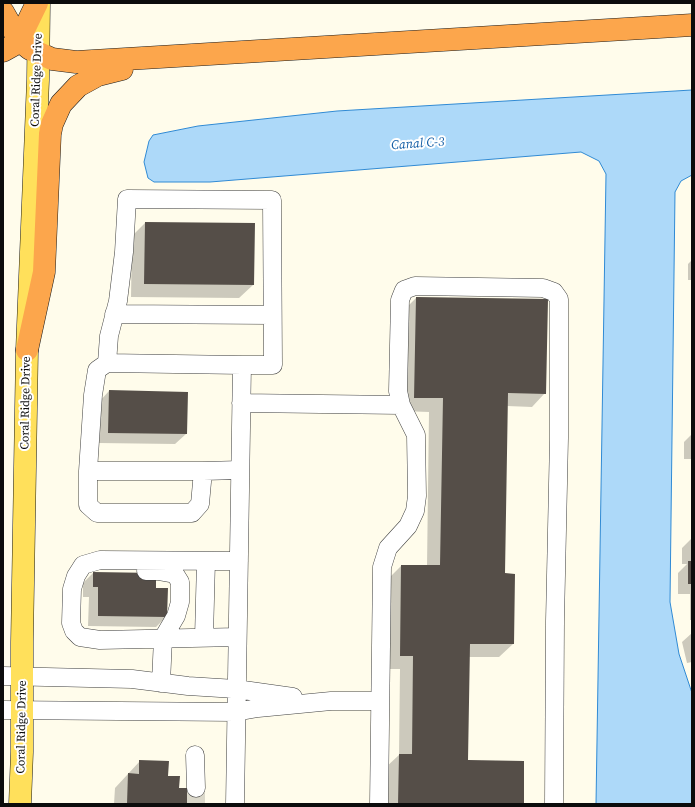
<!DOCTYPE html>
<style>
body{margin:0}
#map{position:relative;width:695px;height:807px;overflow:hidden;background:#fffceb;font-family:"Source Serif 4",serif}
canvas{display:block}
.frame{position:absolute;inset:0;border:4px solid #0c0c0c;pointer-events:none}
</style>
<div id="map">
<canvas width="695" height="807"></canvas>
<div class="frame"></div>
</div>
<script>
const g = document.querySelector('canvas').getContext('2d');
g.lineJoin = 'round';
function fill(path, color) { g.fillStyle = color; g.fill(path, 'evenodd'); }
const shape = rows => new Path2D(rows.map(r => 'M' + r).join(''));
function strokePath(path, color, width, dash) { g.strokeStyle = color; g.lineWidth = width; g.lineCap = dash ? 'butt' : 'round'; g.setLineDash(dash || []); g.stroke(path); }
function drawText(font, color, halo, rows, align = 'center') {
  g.font = font + ' "Source Serif 4",serif'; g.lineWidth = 4; g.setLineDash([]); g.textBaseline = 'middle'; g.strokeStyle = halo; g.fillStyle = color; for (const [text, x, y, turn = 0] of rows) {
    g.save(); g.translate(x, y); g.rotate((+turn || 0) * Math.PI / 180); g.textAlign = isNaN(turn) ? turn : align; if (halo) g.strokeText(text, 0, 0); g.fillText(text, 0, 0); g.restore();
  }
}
const water = shape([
 [692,90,692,175,681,181,675,192,670,602,679,654,692,693,692,804,596,804,606,174,599,161,581,152,210,182,154,182,148,178,144,162,149,141,153,135,198,126,337,111,692,90]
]);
fill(water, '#add9f9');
strokePath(water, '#308ad4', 1);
fill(shape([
 [692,198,692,232,691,199],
 [145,223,253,285,239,298,131,297,132,236],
 [692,260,692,280,688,280,688,264],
 [416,298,545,393,532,407,507,406,504,574,513,644,499,657,469,657,467,761,523,804,385,804,385,768,399,755,400,669,386,669,388,579,401,566,427,566,429,412,401,411,403,311],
 [692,337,692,354,691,354,691,338],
 [109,391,186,434,175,444,98,443,99,402],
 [692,434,692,459,684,459,684,442],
 [692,538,692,620,690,620,690,594,678,594,678,573,687,564,682,564,682,548],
 [93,573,155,589,166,617,156,627,88,626,89,597,83,597,83,583],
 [692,633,692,662,687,663,682,642],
 [140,761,167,777,178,789,203,804,114,804,115,788]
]), '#0003');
fill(shape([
 [145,222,255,223,254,285,144,284],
 [416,297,548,299,546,394,508,393,505,573,515,574,514,644,470,644,468,760,524,761,524,804,398,804,399,754,412,754,413,656,400,656,401,565,440,565,443,398,414,398],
 [109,390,188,392,187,434,108,433],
 [688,561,692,561,692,584,688,584],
 [93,572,156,573,156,588,168,588,167,617,98,616,98,587,93,587],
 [139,760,169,761,168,776,180,776,179,788,204,788,204,804,127,804,128,773,139,774]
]), '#554e48');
strokePath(shape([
 [196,804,196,788]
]), '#dbd8ca', 18, [18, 9]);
const minor = shape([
 [114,314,272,315],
 [107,363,97,370,93,395,88,471,88,505,97,513,192,513,200,504,203,471,240,470],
 [241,403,401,405],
 [88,471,203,471],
 [146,571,158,571,175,574,180,582,180,602,176,616,163,638,161,683],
 [204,637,206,561],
 [237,637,100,640,80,637,74,631,71,623,72,589,76,576,83,565,100,560,239,561],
 [3,676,132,679,188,686,236,689,293,697],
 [3,710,235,712,258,708,331,701,380,701],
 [195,755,196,788],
 [235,804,242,365,273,365,272,200,127,199,124,252,118,301,109,336,107,363,242,365],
 [379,804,382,567,388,548,408,526,415,511,417,496,416,435,401,405,398,391,400,300,404,290,415,286,543,288,554,292,559,299,559,438,555,621,554,804]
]);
const major = shape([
 [20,804,22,752,22,642,27,350,38,80,39,3]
]);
const highway = shape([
 [3,12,19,40,30,49,52,59,76,62,692,25],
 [3,51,12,46,19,40,37,3],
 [27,350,44,272,50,134,52,124,61,104,78,86,98,75,122,69]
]);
strokePath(minor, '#3f3f3f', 19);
strokePath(major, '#1d1d1d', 23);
strokePath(highway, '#1d1d1d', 23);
strokePath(minor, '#fff', 18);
strokePath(major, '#ffe05b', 22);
strokePath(highway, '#fca64c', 22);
drawText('12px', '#0c0c0c', '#fff', [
 ["Coral Ridge Drive",37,80,-88],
 ["Coral Ridge Drive",26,403,-89],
 ["Coral Ridge Drive",22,727,-89]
]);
drawText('italic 13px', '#0f5ba4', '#fff', [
 ["Canal C-3",418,144,-4]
]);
</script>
